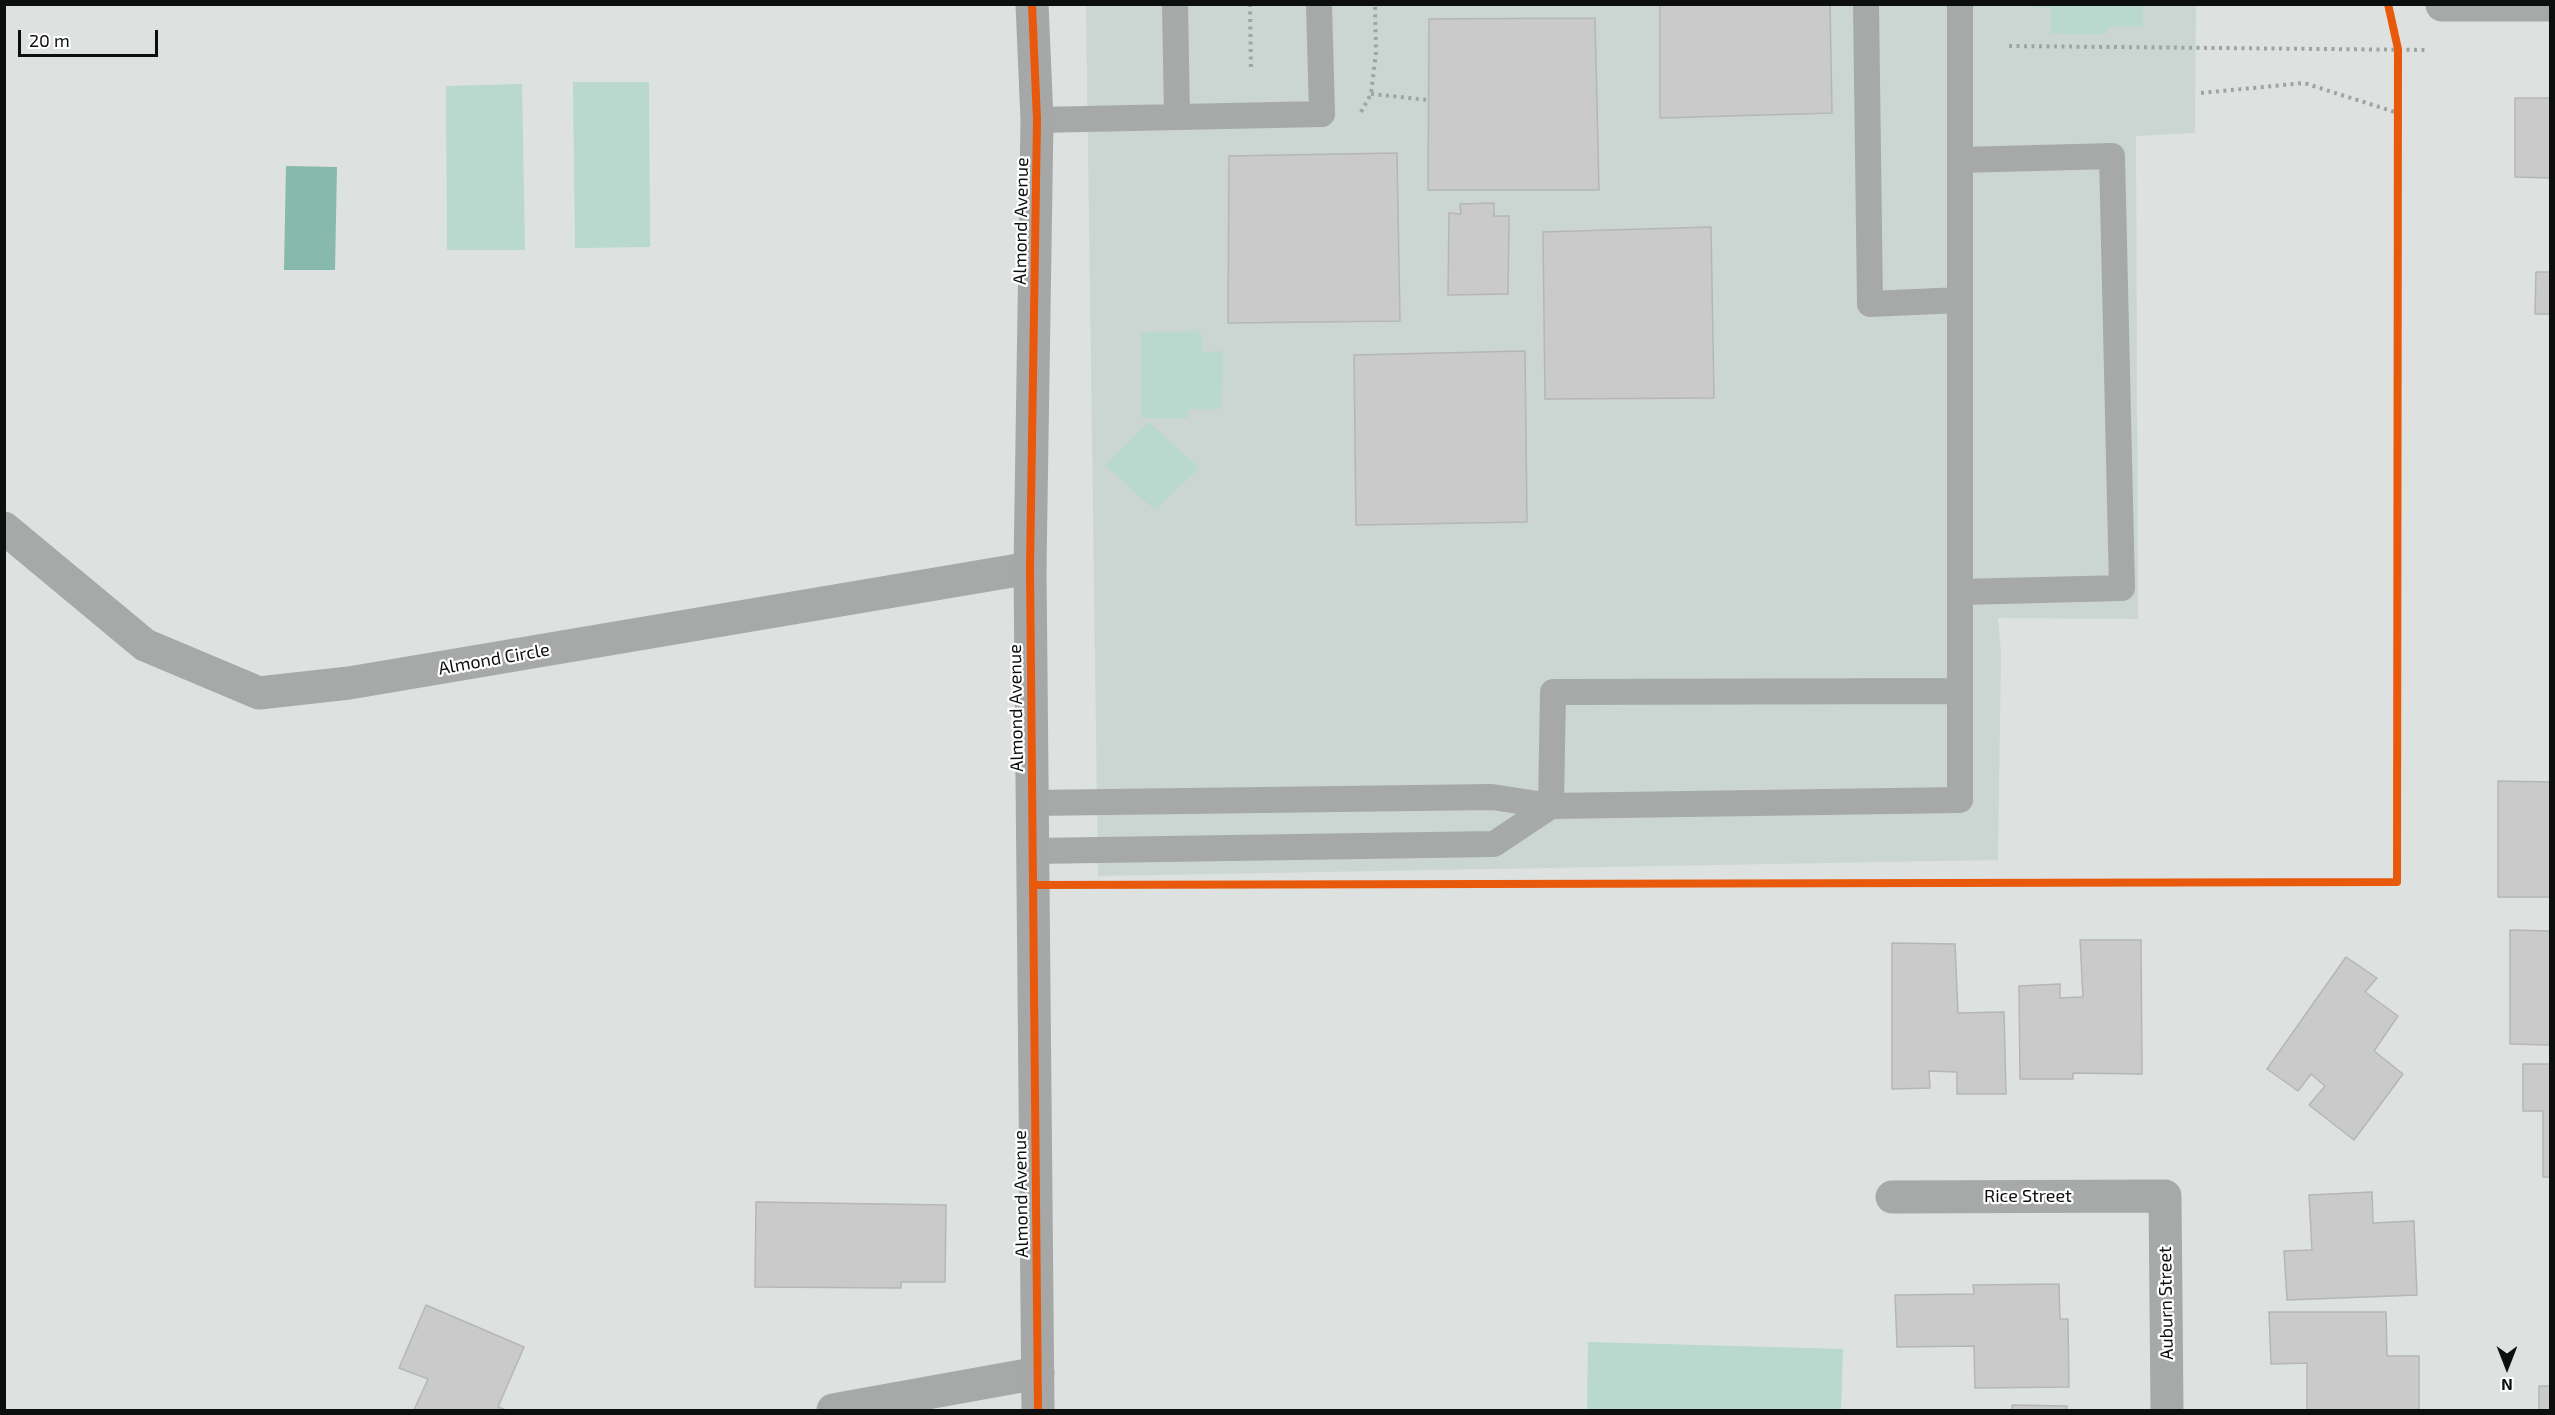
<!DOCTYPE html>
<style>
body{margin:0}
#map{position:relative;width:2555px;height:1415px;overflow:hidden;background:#dde1e0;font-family:"Exo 2",sans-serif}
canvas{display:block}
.frame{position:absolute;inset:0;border:6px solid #0c0f0e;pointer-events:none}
.north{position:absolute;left:2477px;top:1337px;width:60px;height:60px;-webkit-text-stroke:4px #fff;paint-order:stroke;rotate:180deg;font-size:16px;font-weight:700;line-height:24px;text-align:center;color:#0c0f0e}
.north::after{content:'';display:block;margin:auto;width:21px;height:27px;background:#0c0f0e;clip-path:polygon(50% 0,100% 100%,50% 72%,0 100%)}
.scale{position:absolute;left:18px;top:30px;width:140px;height:27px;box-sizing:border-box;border:3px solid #0c0f0e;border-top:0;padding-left:8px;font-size:18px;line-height:21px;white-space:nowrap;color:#0c0f0e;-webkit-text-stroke:4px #fff;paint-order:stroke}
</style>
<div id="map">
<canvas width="2555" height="1415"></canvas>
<div class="frame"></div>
<div class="north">N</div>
<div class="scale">20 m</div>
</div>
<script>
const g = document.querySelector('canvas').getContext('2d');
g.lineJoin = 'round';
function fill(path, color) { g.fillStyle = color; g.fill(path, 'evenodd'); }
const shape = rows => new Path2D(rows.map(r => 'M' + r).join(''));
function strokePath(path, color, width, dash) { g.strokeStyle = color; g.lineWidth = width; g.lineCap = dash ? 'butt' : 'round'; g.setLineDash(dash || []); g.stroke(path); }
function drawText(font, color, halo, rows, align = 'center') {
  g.font = font + ' "Exo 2",sans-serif'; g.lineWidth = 4.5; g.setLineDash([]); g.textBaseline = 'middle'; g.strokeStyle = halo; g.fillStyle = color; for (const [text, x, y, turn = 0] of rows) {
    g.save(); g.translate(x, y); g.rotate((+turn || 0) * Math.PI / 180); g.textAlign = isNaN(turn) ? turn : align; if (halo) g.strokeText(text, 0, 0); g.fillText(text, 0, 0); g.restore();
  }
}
fill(shape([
 [1086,5,2196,5,2195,133,2136,136,2138,619,1998,618,2001,652,1998,860,1098,876]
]), '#cbd6d2');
fill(shape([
 [2028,5,2143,5,2143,27,2107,27,2107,34,2051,34,2051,8,2028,7],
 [573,82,649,82,650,247,575,248],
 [522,84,525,250,447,250,446,86],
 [1201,331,1202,352,1223,351,1222,409,1188,409,1188,418,1141,418,1141,333],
 [1149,422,1199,468,1155,510,1105,465],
 [1588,1342,1843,1349,1841,1410,1587,1410]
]), '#b9d8ce');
fill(shape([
 [286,166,337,167,335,270,284,270]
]), '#87b9ac');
const building = shape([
 [1660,4,1830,4,1832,113,1660,118,1660,4],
 [1595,18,1599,190,1428,190,1429,19,1595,18],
 [2515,98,2550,98,2550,178,2515,177,2515,98],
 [1397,153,1400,321,1228,323,1229,156,1397,153],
 [1494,203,1494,216,1509,216,1508,294,1448,295,1449,213,1461,214,1460,204,1494,203],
 [1711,227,1714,398,1545,399,1543,232,1711,227],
 [2536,272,2550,272,2550,314,2535,314,2536,272],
 [1525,351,1527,522,1356,525,1354,355,1525,351],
 [2498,781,2550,782,2550,897,2498,897,2498,781],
 [2510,930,2550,931,2550,1045,2510,1044,2510,930],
 [2080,940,2141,940,2142,1074,2073,1073,2073,1079,2020,1079,2019,986,2060,984,2060,998,2083,997,2080,940],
 [1892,943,1955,944,1958,1013,2004,1012,2006,1094,1957,1094,1957,1072,1929,1071,1930,1088,1892,1089,1892,943],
 [2346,957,2377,978,2365,992,2398,1016,2374,1051,2403,1074,2354,1140,2309,1105,2325,1086,2311,1074,2298,1091,2267,1069,2346,957],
 [2523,1064,2550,1064,2550,1177,2543,1177,2543,1111,2523,1111,2523,1064],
 [2372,1192,2373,1223,2414,1221,2417,1295,2287,1300,2284,1251,2312,1250,2309,1195,2372,1192],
 [756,1202,946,1205,945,1282,901,1282,901,1288,755,1287,756,1202],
 [2059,1284,2060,1319,2068,1319,2069,1387,1975,1388,1974,1346,1897,1347,1895,1295,1974,1294,1973,1285,2059,1284],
 [426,1305,524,1347,498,1407,506,1410,414,1410,428,1379,399,1368,426,1305],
 [2269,1312,2386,1312,2387,1356,2419,1356,2419,1410,2307,1410,2307,1363,2271,1364,2269,1312],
 [2539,1386,2550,1386,2550,1410,2539,1410,2539,1386],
 [2012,1405,2067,1406,2067,1410,1970,1410,2012,1410,2012,1405]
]);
fill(building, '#cacaca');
strokePath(building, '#b5b6b5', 1.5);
strokePath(shape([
 [1250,4,1251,70],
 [2009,46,2428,50],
 [2201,93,2304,83,2398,113],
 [1371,94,1429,100],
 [1361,112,1371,94,1376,53,1375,4]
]), '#a1a3a2', 4, [3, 4.5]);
strokePath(shape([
 [1175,4,1177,117],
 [1866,4,1870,304,1960,300],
 [1960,4,1960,691],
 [1037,120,1322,114,1319,4],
 [1960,592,2122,588,2112,156,1960,160],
 [1032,803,1492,797,1551,806,1553,692,1960,691,1960,800,1551,806,1494,844,1033,851]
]), '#a7a9a9', 26);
strokePath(shape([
 [2442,5,2550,5],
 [4,528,145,645,259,693,349,683,1030,568],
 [1892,1197,2165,1196,2167,1410],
 [833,1410,1038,1373]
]), '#a7a9a9', 33);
strokePath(shape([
 [1032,4,1037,120,1030,568,1038,1410]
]), '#a6a8a7', 33);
strokePath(shape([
 [1032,4,1037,120,1030,568,1038,1410],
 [1033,885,2397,882,2398,49,2388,4]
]), '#e8590c', 8);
drawText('18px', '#0c0f0e', '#fff', [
 ["Almond Avenue",1021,221,-89],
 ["Almond Circle",494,659,-10],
 ["Almond Avenue",1016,708,-91],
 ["Almond Avenue",1021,1194,-91],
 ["Rice Street",2028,1196],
 ["Auburn Street",2166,1303,-91]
]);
</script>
